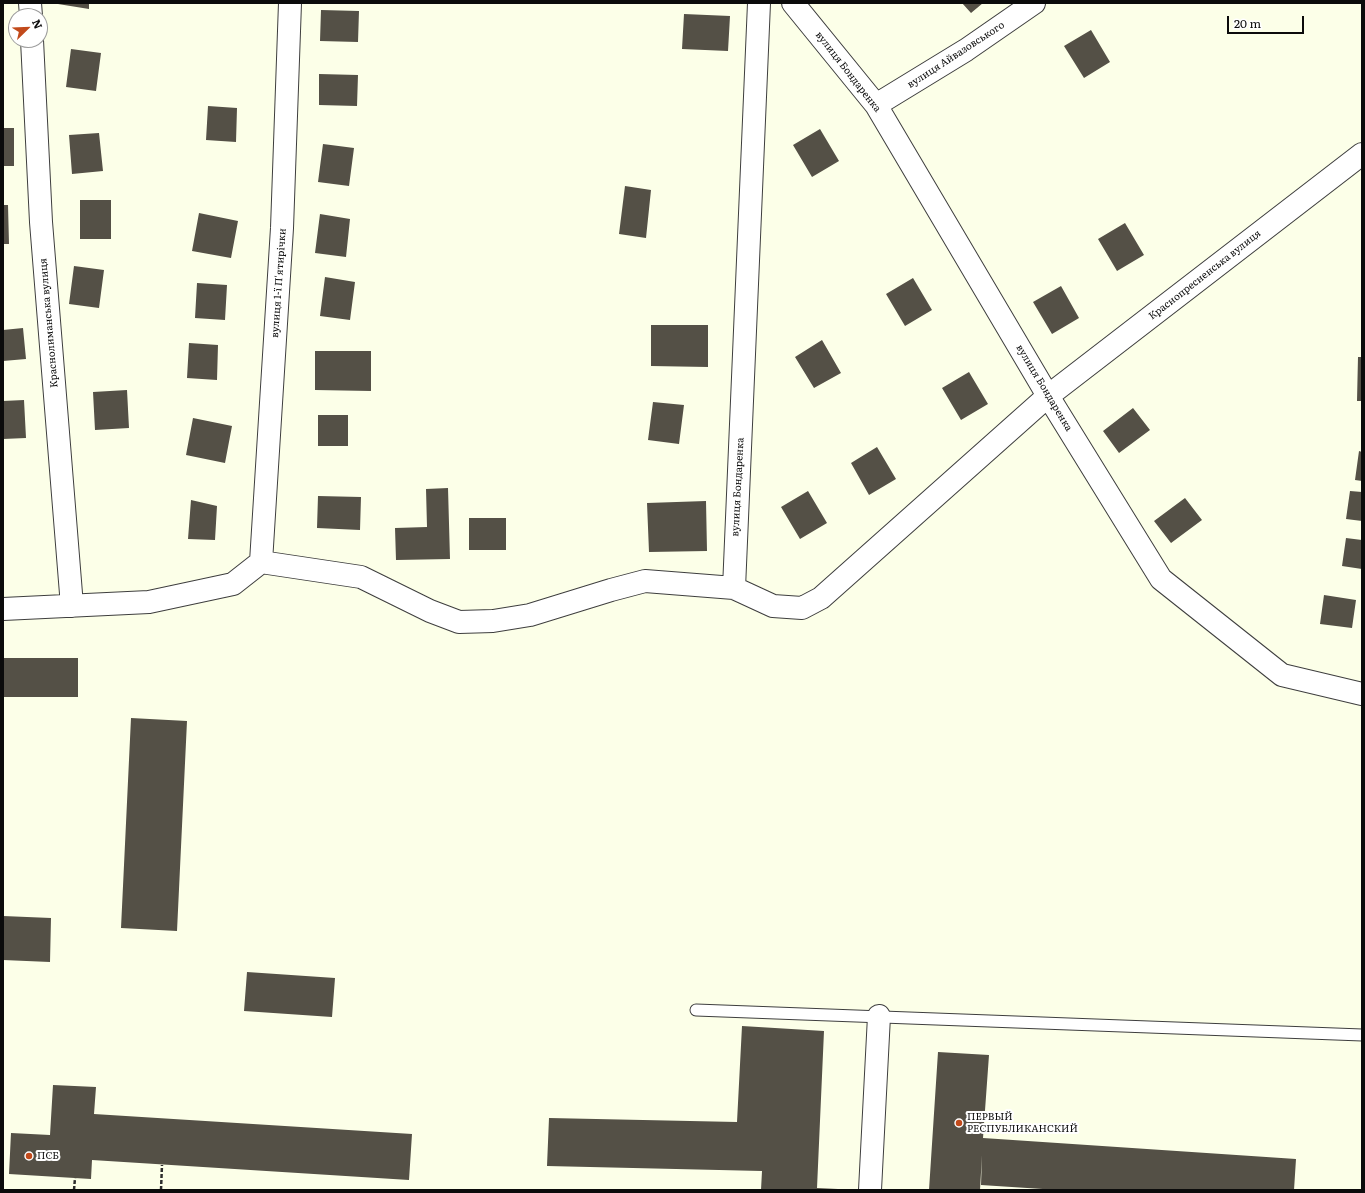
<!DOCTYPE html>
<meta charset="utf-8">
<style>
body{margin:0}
#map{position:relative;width:1365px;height:1193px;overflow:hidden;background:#fcffe8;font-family:Literata,serif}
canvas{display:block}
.frame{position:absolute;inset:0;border:4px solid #0b0b0b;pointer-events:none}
.north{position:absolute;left:8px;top:8px;width:40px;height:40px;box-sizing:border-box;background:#fff;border:1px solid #9d9d9d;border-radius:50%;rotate:67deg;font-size:11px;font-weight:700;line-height:16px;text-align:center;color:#0b0b0b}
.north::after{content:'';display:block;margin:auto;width:14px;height:18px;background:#c24a1b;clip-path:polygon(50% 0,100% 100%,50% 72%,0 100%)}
.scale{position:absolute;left:1227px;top:16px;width:77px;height:18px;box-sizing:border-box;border:2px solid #0b0b0b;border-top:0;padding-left:5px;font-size:12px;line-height:14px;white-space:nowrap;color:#0b0b0b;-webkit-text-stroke:3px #fff;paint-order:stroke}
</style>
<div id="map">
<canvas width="1365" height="1193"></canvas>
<div class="frame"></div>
<div class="north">N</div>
<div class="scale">20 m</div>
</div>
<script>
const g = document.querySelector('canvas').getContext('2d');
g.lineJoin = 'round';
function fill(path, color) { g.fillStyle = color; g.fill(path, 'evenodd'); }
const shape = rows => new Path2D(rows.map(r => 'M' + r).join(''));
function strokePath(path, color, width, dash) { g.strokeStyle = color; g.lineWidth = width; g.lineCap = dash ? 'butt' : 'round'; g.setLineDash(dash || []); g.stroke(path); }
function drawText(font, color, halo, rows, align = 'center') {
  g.font = font + ' Literata,serif'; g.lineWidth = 4; g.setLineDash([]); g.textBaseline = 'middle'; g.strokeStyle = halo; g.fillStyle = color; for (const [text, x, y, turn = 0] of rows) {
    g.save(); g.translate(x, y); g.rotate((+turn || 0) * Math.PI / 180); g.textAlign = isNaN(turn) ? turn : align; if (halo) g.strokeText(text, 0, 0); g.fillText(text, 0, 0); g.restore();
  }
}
fill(shape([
 [58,3,89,3,89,9,58,4],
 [962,3,983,3,971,13],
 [321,10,359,11,358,42,320,41],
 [684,14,730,16,728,51,682,49],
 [1091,30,1110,62,1084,78,1064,46],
 [71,49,101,53,96,91,66,87],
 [319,74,358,75,357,106,319,105],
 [208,106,237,108,236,142,206,140],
 [3,128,14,128,14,166,3,166],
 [820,129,839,161,812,177,793,145],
 [99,133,103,171,72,174,69,135],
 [323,144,354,148,349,186,318,182],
 [625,186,651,190,646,238,619,234],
 [80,200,111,200,111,239,80,239],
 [3,205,8,205,9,244,3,244],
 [199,213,238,221,231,258,192,251],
 [320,214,350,219,346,257,315,253],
 [1125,223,1144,255,1117,271,1098,239],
 [74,266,104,270,99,308,69,304],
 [325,277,355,282,350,320,320,316],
 [913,278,932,310,905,326,886,294],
 [197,283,227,285,225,320,195,318],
 [1061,286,1079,318,1052,334,1033,302],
 [651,325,708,325,708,367,651,366],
 [23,328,26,359,3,361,3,330],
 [822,340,841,373,814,388,795,357],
 [189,343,218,345,217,380,187,378],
 [315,351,371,351,371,391,315,390],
 [1358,357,1362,357,1362,401,1357,401],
 [969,372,988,404,961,420,942,388],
 [127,390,129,428,95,430,93,392],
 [24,400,26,438,3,439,3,401],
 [653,402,684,405,679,444,648,440],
 [1133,408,1150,430,1119,453,1103,431],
 [318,415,348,415,348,446,318,446],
 [193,418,232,426,225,463,186,455],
 [877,447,896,479,869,495,851,463],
 [1359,451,1362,452,1362,481,1355,480],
 [448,488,450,559,396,560,395,528,427,527,426,489],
 [808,491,827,523,800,539,781,507],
 [1350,491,1362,492,1362,521,1346,519],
 [318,496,361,497,360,530,317,528],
 [1185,498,1202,520,1171,543,1154,521],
 [191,500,217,506,215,540,188,539],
 [706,501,707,551,649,552,647,503],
 [469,518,506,518,506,550,469,550],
 [1346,538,1362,540,1362,569,1342,566],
 [1324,595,1356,600,1352,628,1320,624],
 [3,658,78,658,78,697,3,697],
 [131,718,187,721,177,931,121,928],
 [3,916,51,918,50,962,3,960],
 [247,972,335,978,332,1017,244,1011],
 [742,1026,824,1031,817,1188,838,1189,838,1190,761,1190,762,1171,547,1166,549,1118,737,1122],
 [938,1052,989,1055,983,1138,1296,1159,1294,1190,1058,1190,981,1185,982,1155,980,1190,929,1190],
 [53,1085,96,1087,94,1114,412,1134,409,1180,92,1160,91,1179,9,1174,11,1133,50,1135]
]), '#545046');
const lane = shape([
 [696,1010,1362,1035]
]);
const street = shape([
 [30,3,31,16],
 [793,3,876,105,1048,396,1161,579,1282,675,1362,694],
 [32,40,41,222,72,606],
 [876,105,966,50,1034,3],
 [261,562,282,228,290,3],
 [734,588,759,3],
 [3,609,149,602,233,584,261,562,361,577,430,611,459,622,493,621,530,615,611,590,645,581,734,588,773,606,802,608,821,598,1048,396,1362,154],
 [870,1190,879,1016]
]);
strokePath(lane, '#3e3e3e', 13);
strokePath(street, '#3e3e3e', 24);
strokePath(shape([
 [74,1190,75,1178],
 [161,1190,162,1165]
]), '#2d2d2d', 2.5, [4, 2]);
strokePath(lane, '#fff', 11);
strokePath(street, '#fff', 22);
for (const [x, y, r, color] of [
 [959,1123,4,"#c24a1b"],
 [29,1156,4,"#c24a1b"]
]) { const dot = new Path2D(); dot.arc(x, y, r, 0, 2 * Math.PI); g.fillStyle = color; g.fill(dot); strokePath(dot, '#fff', 1.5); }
drawText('10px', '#0b0b0b', '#fff', [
 ["вулиця Айвазовського",956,55,-33],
 ["вулиця Бондаренка",848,72,52],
 ["Краснопресненська вулиця",1205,275,-38],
 ["вулиця 1-ї П'ятирічки",279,283,-86],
 ["Краснолиманська вулиця",49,323,-95],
 ["вулиця Бондаренка",1044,388,59],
 ["вулиця Бондаренка",738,487,-87]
]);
drawText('10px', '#0b0b0b', '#fff', [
 ["ПЕРВЫЙ",967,1117],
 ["РЕСПУБЛИКАНСКИЙ",967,1129],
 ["ПСБ",37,1156]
], 'left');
</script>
